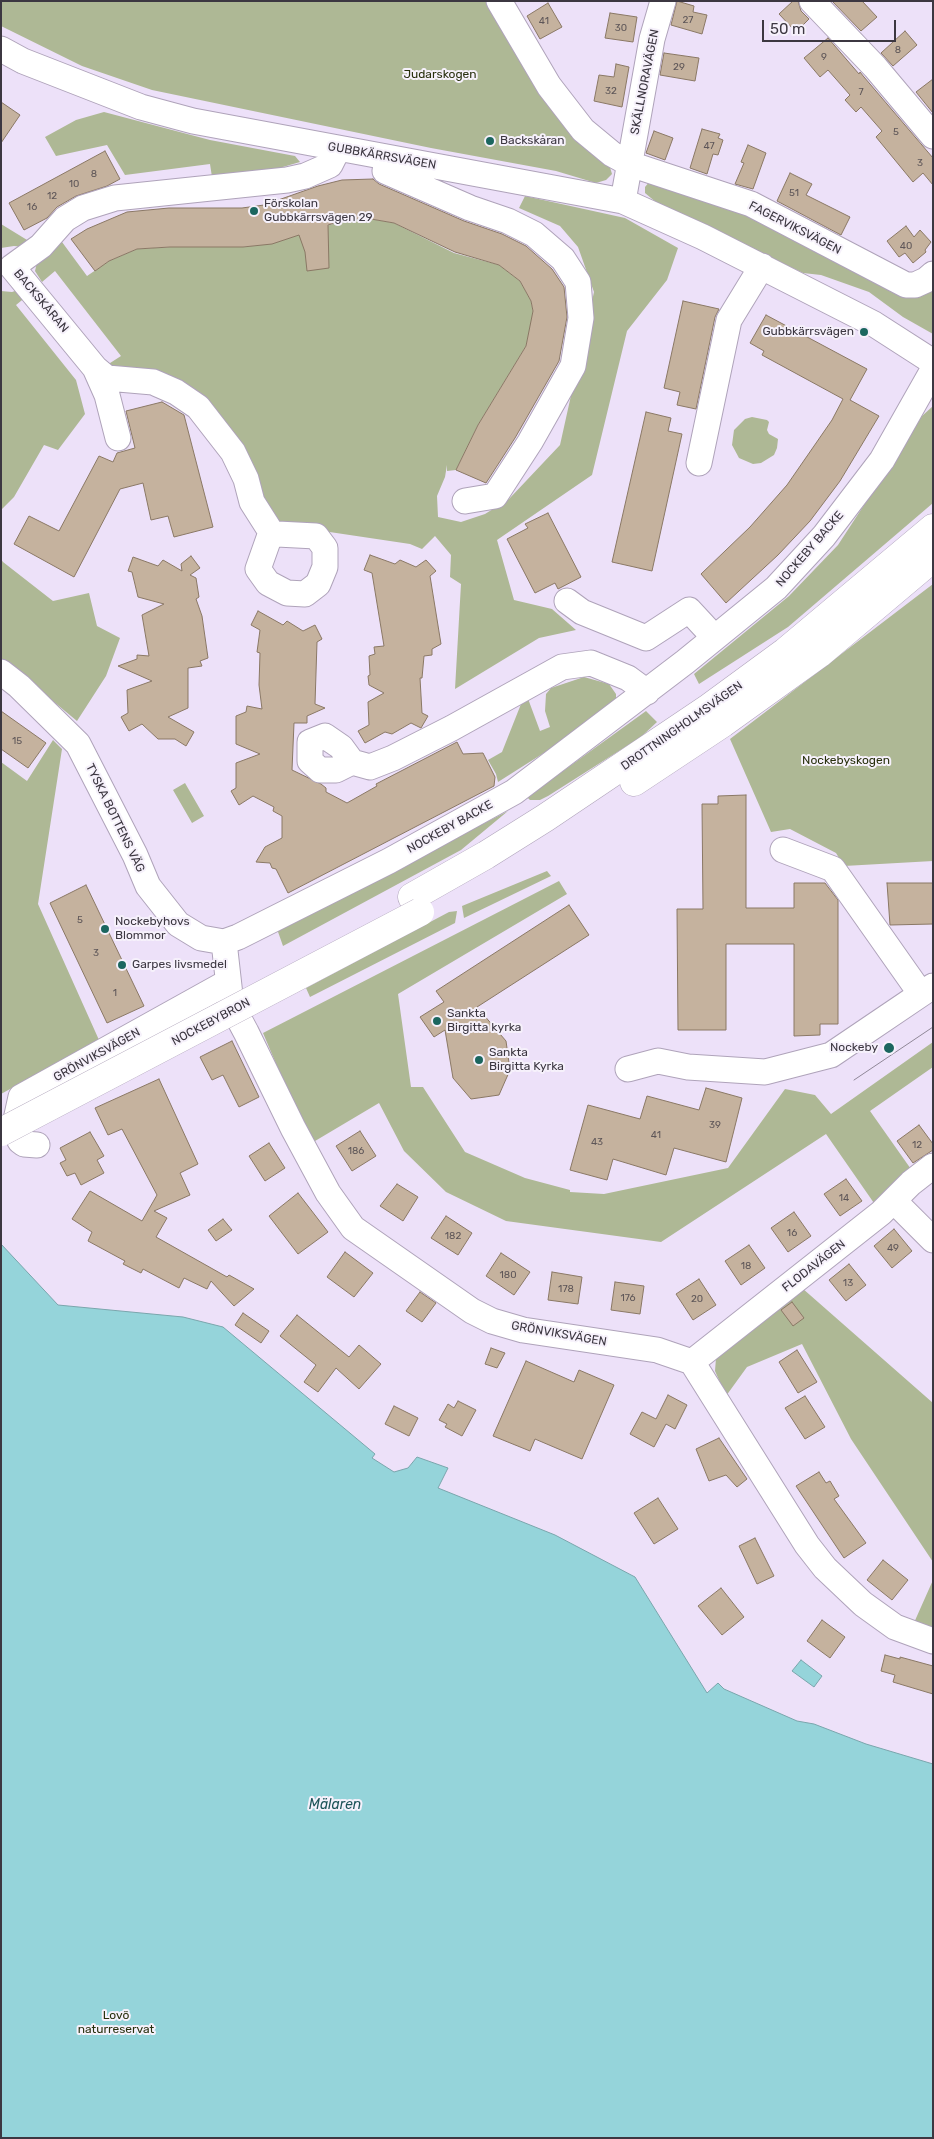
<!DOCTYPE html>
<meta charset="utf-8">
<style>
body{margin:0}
#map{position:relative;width:934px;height:2139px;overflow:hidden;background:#ede1f9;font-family:Rubik,sans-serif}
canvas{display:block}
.frame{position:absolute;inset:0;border:2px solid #3c3741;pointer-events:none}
.scale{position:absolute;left:762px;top:20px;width:134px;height:22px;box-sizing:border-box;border:2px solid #3c3741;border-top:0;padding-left:6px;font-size:15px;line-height:18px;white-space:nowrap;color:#3c3741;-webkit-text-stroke:4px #f6f1fb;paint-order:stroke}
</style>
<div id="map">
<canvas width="934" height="2139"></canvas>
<div class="frame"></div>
<div class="scale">50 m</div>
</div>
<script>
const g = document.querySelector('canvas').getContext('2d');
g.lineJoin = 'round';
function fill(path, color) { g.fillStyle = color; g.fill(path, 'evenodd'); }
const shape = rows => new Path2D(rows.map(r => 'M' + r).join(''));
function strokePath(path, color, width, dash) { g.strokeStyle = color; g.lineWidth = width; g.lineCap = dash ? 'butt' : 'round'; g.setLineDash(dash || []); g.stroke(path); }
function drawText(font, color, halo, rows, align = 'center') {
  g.font = font + ' Rubik,sans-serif'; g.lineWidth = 4; g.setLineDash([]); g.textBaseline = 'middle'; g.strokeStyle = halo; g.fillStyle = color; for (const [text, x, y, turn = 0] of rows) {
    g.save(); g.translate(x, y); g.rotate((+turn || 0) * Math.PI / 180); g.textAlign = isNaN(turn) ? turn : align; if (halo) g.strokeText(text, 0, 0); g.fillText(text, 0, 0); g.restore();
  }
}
fill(shape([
 [1,1,488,1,609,164,612,174,606,180,596,183,556,171,431,148,152,90,82,66,1,26],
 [104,112,210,140,295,156,300,162,276,169,212,177,210,164,125,175,107,145,56,156,45,137,76,120],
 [650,181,933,282,933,334,903,317,869,292,821,275,803,273,657,203,645,193,645,187],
 [525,196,625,218,678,248,667,280,627,331,592,475,497,540,514,600,552,609,576,630,539,638,455,689,461,584,450,577,451,555,435,536,422,549,410,544,276,524,205,407,107,365,121,356,55,271,42,282,35,271,38,258,62,242,87,276,109,261,137,249,170,247,243,247,272,243,349,219,371,219,394,223,454,253,499,265,520,281,531,301,533,311,532,324,526,346,478,425,456,470,447,471,447,465,445,477,437,496,438,517,461,522,485,514,509,499,560,445,594,292,578,247,560,226,519,208],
 [1,224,32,243,24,247,14,246,1,248],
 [21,289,27,296,16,305,76,380,85,414,58,450,44,445,14,497,1,510,1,291,12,292],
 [933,406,933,503,788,627,699,684,694,674,789,596,838,545,922,416],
 [752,417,767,420,769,422,767,430,769,434,778,439,777,448,774,455,761,463,753,464,739,458,732,445,734,430,745,419],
 [1,559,3,562,53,601,89,593,97,626,120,638,106,676,77,721,1,658],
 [933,584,933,861,844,866,836,853,790,829,771,832,730,739],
 [584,677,609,684,616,694,616,699,558,744,498,782,496,774,488,760,502,752,523,699,527,696,540,731,550,727,545,711,546,694,551,688],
 [646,711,657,722,641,737,548,796,540,800,530,800,527,797],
 [53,740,62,749,38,904,99,1040,1,1094,1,762,27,781],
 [185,783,204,816,192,823,173,790],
 [508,811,461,850,283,946,277,929],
 [547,871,551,876,464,918,462,906],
 [559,881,567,894,398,994,411,1087,423,1087,465,1152,525,1178,570,1190,570,1192,604,1194,728,1168,785,1089,815,1095,831,1114,933,1042,933,1067,870,1111,913,1172,876,1206,826,1134,661,1242,506,1221,446,1192,404,1151,379,1103,310,1144,263,1033],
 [457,911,455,923,310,997,306,988,449,912],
 [802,1288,933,1403,933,1562,851,1439,802,1344,747,1367,726,1396,715,1371,716,1358],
 [933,1580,933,1631,913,1625]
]), '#aeb895');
const water = shape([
 [1,1244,58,1305,183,1317,223,1327,375,1454,372,1458,394,1472,408,1468,417,1457,448,1468,438,1488,555,1535,635,1577,707,1693,718,1683,724,1689,797,1721,814,1724,866,1744,933,1764,933,2138,1,2138,1,1244],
 [801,1660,822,1676,814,1687,792,1671,801,1660]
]);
fill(water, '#95d4da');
strokePath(water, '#7aa5ac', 1);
const building = shape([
 [677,1,694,6,693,12,707,15,702,34,671,25,677,1],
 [793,1,798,1,801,11,809,19,796,32,779,14,793,1],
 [832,1,862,1,877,17,861,31,832,1],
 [548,3,562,27,540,39,527,16,548,3],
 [610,13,637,17,633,42,605,38,610,13],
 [905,31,917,45,893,66,881,53,905,31],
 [828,38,859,74,860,72,864,77,933,158,933,185,923,173,913,182,876,137,882,131,861,107,856,112,845,100,850,95,828,70,820,77,804,58,828,38],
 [664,53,699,58,695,81,660,75,664,53],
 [616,64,629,67,622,107,594,101,599,75,614,77,616,64],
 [933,79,933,113,916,92,933,79],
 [1,102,20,115,1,143,1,102],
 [702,129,720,134,718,138,723,140,718,155,713,154,707,174,690,168,702,129],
 [654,131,673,138,665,160,646,153,654,131],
 [748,145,766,153,753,189,735,184,744,163,741,162,748,145],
 [105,151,120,179,107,186,76,196,57,207,47,218,24,230,9,203,105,151],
 [790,173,812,184,806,195,850,217,841,235,777,201,790,173],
 [373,179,379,184,464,221,502,234,526,246,552,269,564,287,567,317,559,361,515,438,486,483,456,470,478,425,526,346,533,311,531,301,520,281,499,265,455,252,394,223,371,219,349,219,328,225,329,268,307,271,305,252,299,235,272,244,243,247,170,247,137,249,109,261,95,271,71,239,87,229,127,212,169,208,242,208,264,205,318,186,342,180,373,179],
 [906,226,914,237,920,230,931,242,925,250,926,252,913,263,905,253,899,257,887,241,906,226],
 [683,301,719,309,715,317,696,409,677,405,680,392,664,388,683,301],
 [766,315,867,369,850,400,879,416,840,481,810,521,778,555,726,603,701,574,750,527,787,485,832,420,843,399,762,355,764,351,750,343,766,315],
 [162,402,184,415,213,527,174,537,168,516,151,520,143,483,120,489,74,577,14,544,29,516,59,531,99,456,113,462,117,453,135,448,126,411,162,402],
 [646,412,671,418,668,431,682,434,652,571,612,562,646,412],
 [548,513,581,577,558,589,555,583,535,593,507,539,528,528,525,524,548,513],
 [370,555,395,564,400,560,416,567,426,560,436,571,430,576,441,644,432,649,432,655,424,656,422,678,420,678,422,713,428,716,421,728,411,723,392,734,385,732,365,743,358,731,369,725,368,702,384,693,369,685,368,676,370,675,369,656,375,654,374,647,384,646,372,573,364,570,370,555],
 [191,556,200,568,190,575,196,578,199,597,196,599,202,616,208,658,200,661,202,666,188,668,188,708,168,717,194,732,186,746,175,739,158,739,142,724,129,731,121,717,128,713,127,690,152,681,118,666,137,659,137,655,149,656,142,615,164,604,138,597,132,572,128,571,133,557,158,566,163,560,182,571,181,564,191,556],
 [258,611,283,625,287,621,303,631,315,625,322,639,317,642,315,704,325,708,307,716,307,723,294,723,292,770,321,784,326,788,326,792,347,803,377,786,376,784,457,742,463,754,483,753,495,777,494,786,288,893,276,869,272,868,270,863,256,862,265,847,282,838,282,816,273,811,274,807,253,796,239,805,231,791,236,788,236,763,260,754,236,744,236,716,246,712,247,706,262,709,259,685,260,653,257,652,260,630,251,625,258,611],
 [1,711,46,743,28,768,1,749,1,711],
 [746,795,746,908,794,908,794,883,825,883,838,900,838,1024,820,1024,820,1035,794,1036,794,944,726,944,726,1030,678,1030,677,909,703,909,702,804,718,804,718,796,746,795],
 [887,883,933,883,933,924,890,925,887,883],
 [86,885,144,1006,107,1023,50,903,86,885],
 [569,905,589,935,477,1007,506,1041,510,1070,499,1095,471,1099,453,1078,445,1030,434,1037,420,1017,444,1002,436,991,569,905],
 [232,1041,259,1097,239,1107,223,1075,212,1080,200,1057,232,1041],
 [159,1079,198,1164,180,1173,190,1195,154,1211,167,1218,156,1237,227,1277,229,1275,254,1289,234,1306,211,1281,207,1289,184,1278,179,1288,143,1269,141,1273,123,1264,125,1261,88,1241,92,1232,72,1219,90,1191,142,1221,157,1195,122,1129,108,1135,95,1108,159,1079],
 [706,1088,742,1098,726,1162,674,1148,666,1175,613,1159,607,1180,570,1170,588,1105,640,1119,647,1096,699,1110,706,1088],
 [919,1125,933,1144,933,1150,913,1163,897,1141,919,1125],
 [360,1131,376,1156,352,1171,336,1146,360,1131],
 [90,1132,104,1156,97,1160,104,1173,81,1185,75,1173,67,1176,60,1163,66,1160,60,1148,90,1132],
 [269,1143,285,1168,265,1181,249,1156,269,1143],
 [846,1179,862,1201,840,1216,824,1194,846,1179],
 [397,1184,418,1197,403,1221,380,1206,397,1184],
 [298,1193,328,1232,298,1254,269,1216,298,1193],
 [794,1212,811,1236,788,1252,771,1228,794,1212],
 [446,1216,472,1233,458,1255,431,1238,446,1216],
 [223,1219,232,1230,216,1241,208,1230,223,1219],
 [894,1229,912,1251,892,1268,874,1246,894,1229],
 [749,1245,765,1268,741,1285,725,1261,749,1245],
 [345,1252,373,1273,354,1297,327,1277,345,1252],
 [501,1253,530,1272,514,1295,486,1276,501,1253],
 [849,1264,866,1285,846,1301,829,1280,849,1264],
 [552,1272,582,1277,578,1304,548,1300,552,1272],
 [699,1279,716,1305,693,1320,676,1294,699,1279],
 [615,1282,644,1286,640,1314,611,1310,615,1282],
 [420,1292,436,1303,422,1322,406,1311,420,1292],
 [792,1302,804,1318,793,1326,781,1310,792,1302],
 [243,1313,269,1331,261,1343,235,1325,243,1313],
 [297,1315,349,1357,359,1345,381,1364,359,1389,336,1368,318,1392,304,1382,316,1365,280,1336,297,1315],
 [491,1348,505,1353,497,1368,485,1364,491,1348],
 [797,1350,817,1382,798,1393,779,1362,797,1350],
 [526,1361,574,1382,579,1370,614,1385,582,1459,535,1439,530,1451,493,1436,526,1361],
 [668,1395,687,1405,675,1429,666,1424,654,1447,630,1434,642,1412,656,1419,668,1395],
 [805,1396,825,1427,805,1439,785,1408,805,1396],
 [458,1401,476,1410,462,1436,445,1427,447,1424,439,1420,448,1404,454,1408,458,1401],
 [394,1406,418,1418,409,1436,385,1424,394,1406],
 [719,1438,747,1479,737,1487,726,1475,709,1481,696,1449,719,1438],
 [819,1472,826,1483,830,1481,839,1496,834,1499,866,1543,844,1558,796,1486,819,1472],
 [658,1498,678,1529,654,1544,634,1513,658,1498],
 [755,1538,774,1576,757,1584,739,1546,755,1538],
 [883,1560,908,1580,892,1600,867,1580,883,1560],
 [721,1588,744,1617,722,1635,698,1606,721,1588],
 [822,1620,845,1637,830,1658,807,1641,822,1620],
 [885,1655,900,1659,900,1657,933,1666,933,1694,893,1682,895,1675,881,1671,885,1655]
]);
fill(building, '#c5b29e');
strokePath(building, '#8a7865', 1);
const minor = shape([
 [499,1,549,86,583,130,612,154,630,164,751,204,906,285,915,285,926,280,933,274],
 [812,1,875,67,933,136],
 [1,49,23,61,141,107,193,121,623,201,703,237,874,324,933,362],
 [389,158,385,171,470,208,508,221,534,234,563,259,578,282,581,318,573,366,530,442,495,496,465,501],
 [623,201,652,39,663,1],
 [95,368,107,395,118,438],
 [699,463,729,320,762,266],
 [277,534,316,536,325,548,325,567,318,584,305,594,287,593,268,583,258,569,269,538,277,534],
 [273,535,252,502,246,479,233,452,198,407,176,392,153,382,107,378,95,368,12,267,41,246,65,219,83,208,115,198,287,180,305,176,330,165,338,149],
 [567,601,582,612,646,638,689,610,714,637],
 [1,672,19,686,78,744,135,855,148,886,178,924,201,938,224,942,238,937,389,861,514,792,685,662,776,588,824,536,882,460,933,370],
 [352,762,336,770,320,770,310,761,310,742,325,736,341,747,352,762,370,767,393,758,452,728,562,667,591,663,628,678,647,692],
 [783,850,833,869,921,994],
 [224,942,231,1004,246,1032,293,1128,328,1193,353,1228,472,1311,492,1321,523,1330,657,1350,692,1362,807,1545,825,1568,863,1604,895,1627,933,1641],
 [628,1069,658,1061,688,1067,765,1072,831,1055,933,986],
 [37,1145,24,1144,20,1141,14,1129,21,1097,228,982],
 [894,1201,933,1240],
 [692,1362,881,1213,911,1183,933,1166]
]);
const major = shape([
 [634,782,723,723,819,654,933,558],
 [412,897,486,855,545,818,710,707,785,652,933,528]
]);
strokePath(minor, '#afa3ba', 27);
strokePath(major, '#afa3ba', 29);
strokePath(minor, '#fff', 25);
strokePath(major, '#fff', 28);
strokePath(shape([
 [854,1080,933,1027]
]), '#8f8797', 1);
const majorBridge = shape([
 [1,1132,420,912]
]);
strokePath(majorBridge, '#afa3ba', 29, []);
strokePath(majorBridge, '#fff', 28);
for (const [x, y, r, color] of [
 [490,141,5,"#1b665f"],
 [254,211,5,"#1b665f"],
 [864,332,5,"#1b665f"],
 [105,929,5,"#1b665f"],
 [122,965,5,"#1b665f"],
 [437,1021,5,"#1b665f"],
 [889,1048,6,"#1b665f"],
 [479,1060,5,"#1b665f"]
]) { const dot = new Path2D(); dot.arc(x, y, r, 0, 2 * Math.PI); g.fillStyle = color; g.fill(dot); strokePath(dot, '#f6f1fb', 2); }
drawText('10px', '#5e5658', null, [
 ["27",688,20],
 ["41",544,21],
 ["30",621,28],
 ["8",898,50],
 ["9",824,57],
 ["29",679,67],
 ["32",611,91],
 ["7",861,92],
 ["5",896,132],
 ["47",709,146],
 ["3",920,163],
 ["8",94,174],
 ["10",74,184],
 ["51",794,193],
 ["12",52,196],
 ["16",32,207],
 ["40",906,246],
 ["15",17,741],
 ["5",80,920],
 ["3",96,953],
 ["1",115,993],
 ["39",715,1125],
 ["41",656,1135],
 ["43",597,1142],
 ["12",917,1145],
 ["186",356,1151],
 ["14",844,1198],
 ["16",792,1233],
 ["182",453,1236],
 ["49",893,1248],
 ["18",746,1266],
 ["180",508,1275],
 ["13",848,1283],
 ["178",566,1289],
 ["176",628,1298],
 ["20",697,1299]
]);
drawText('12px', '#28300d', '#f6f1fb', [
 ["Judarskogen",440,75],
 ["Nockebyskogen",846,761],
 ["Lovö",116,2016],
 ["naturreservat",116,2030]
]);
drawText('12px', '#3c3741', '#f6f1fb', [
 ["SKÄLLNORAVÄGEN",645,82,-79],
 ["GUBBKÄRRSVÄGEN",382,156,10],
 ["FAGERVIKSVÄGEN",795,228,27],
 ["BACKSKÅRAN",41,301,50],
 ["NOCKEBY BACKE",810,549,-49],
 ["DROTTNINGHOLMSVÄGEN",682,726,-35],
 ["TYSKA BOTTENS VÄG",115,818,64],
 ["NOCKEBY BACKE",450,827,-29],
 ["NOCKEBYBRON",211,1022,-28],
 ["GRÖNVIKSVÄGEN",97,1055,-29],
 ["FLODAVÄGEN",814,1266,-38],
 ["GRÖNVIKSVÄGEN",559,1334,10]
]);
drawText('12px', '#3c3741', '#f6f1fb', [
 ["Backskåran",500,141],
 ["Förskolan",264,204],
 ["Gubbkärrsvägen 29",264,218],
 ["Gubbkärrsvägen",854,332,"right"],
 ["Nockebyhovs",115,922],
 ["Blommor",115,936],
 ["Garpes livsmedel",132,965],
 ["Sankta",447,1014],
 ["Birgitta kyrka",447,1028],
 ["Nockeby",878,1048,"right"],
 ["Sankta",489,1053],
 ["Birgitta Kyrka",489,1067]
], 'left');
drawText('italic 14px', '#1e5459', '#f6f1fb', [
 ["Mälaren",335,1805]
]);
</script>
